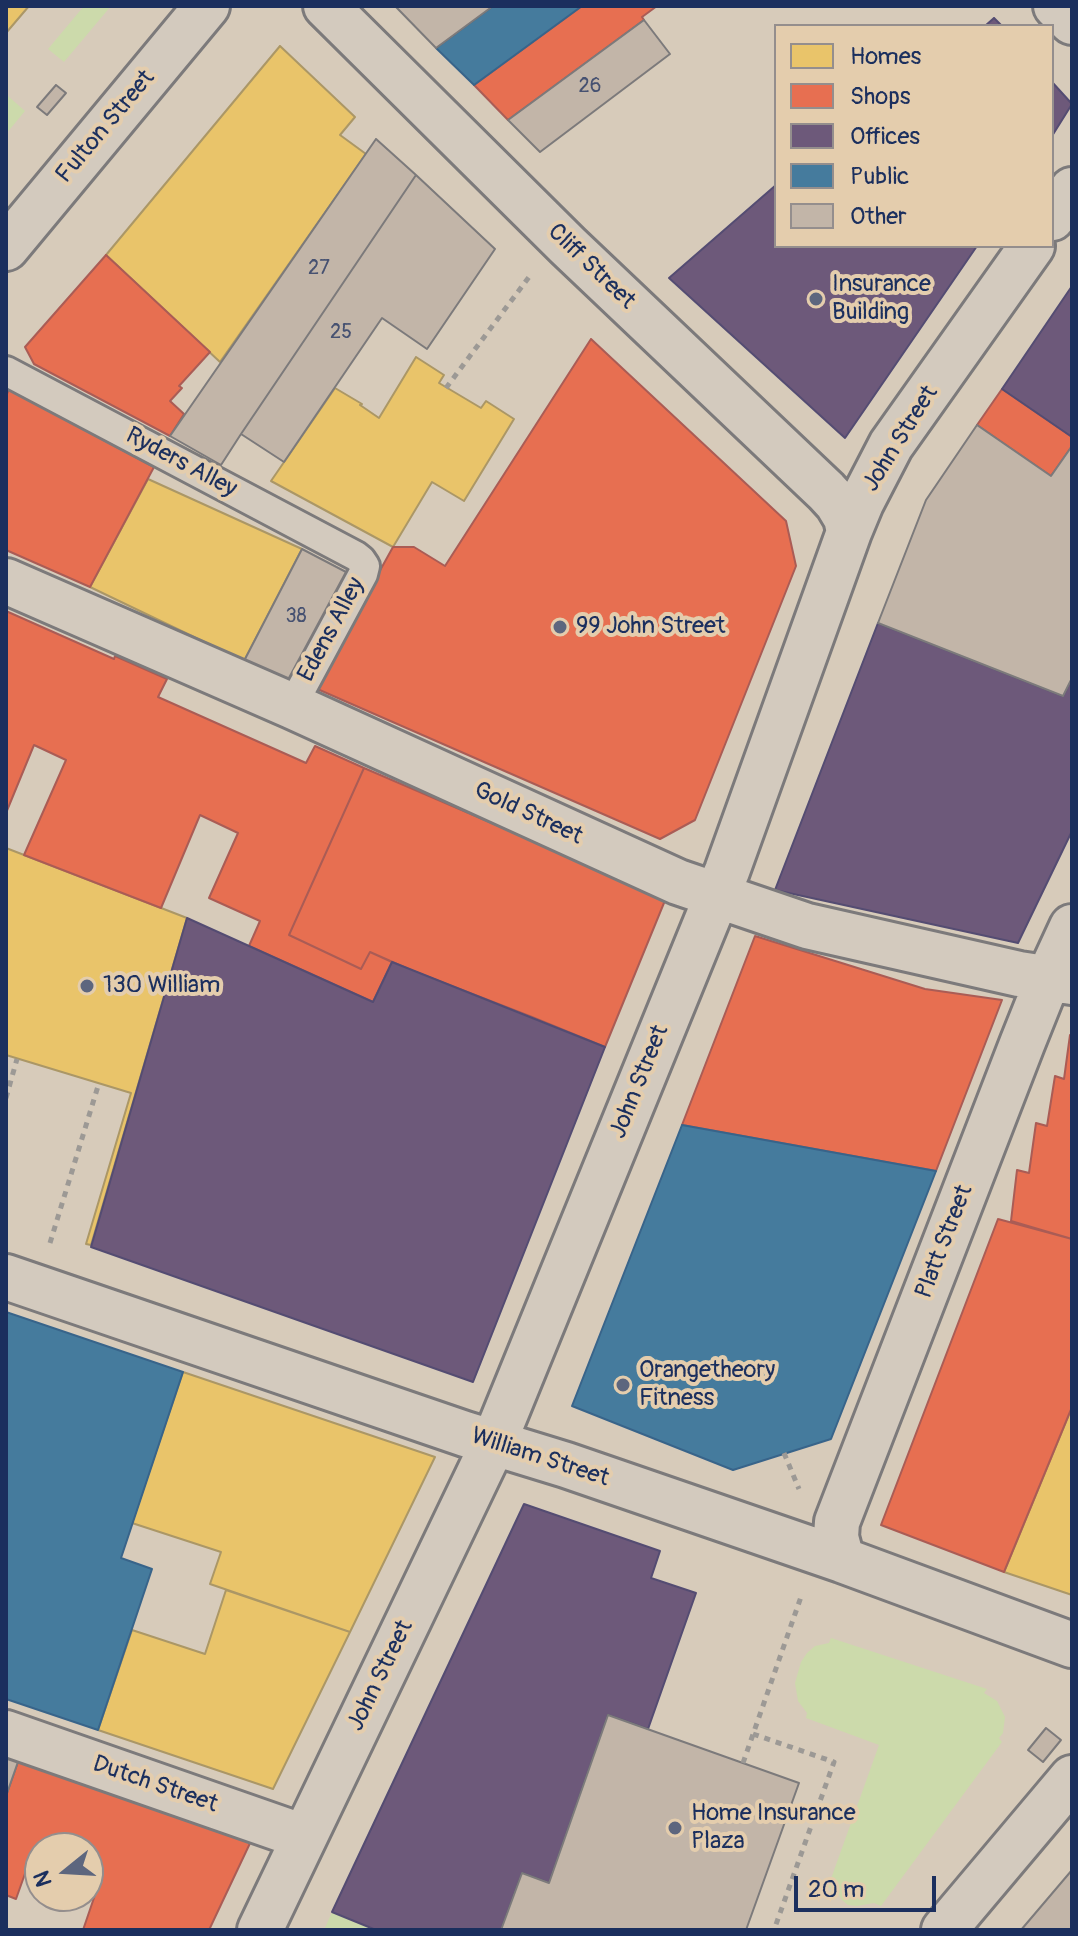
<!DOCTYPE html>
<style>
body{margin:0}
#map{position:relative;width:1078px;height:1936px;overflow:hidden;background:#d7cbba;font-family:Pangolin,sans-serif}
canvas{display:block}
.frame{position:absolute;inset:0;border:8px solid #1b2f5e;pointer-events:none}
.legend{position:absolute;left:774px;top:24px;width:280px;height:224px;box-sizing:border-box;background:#e4cdad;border:2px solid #948e8d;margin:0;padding:10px 14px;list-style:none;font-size:24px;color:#1b2f5e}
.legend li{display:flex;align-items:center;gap:16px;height:40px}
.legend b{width:40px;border:2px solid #948e8d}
.north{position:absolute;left:24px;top:1832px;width:80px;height:80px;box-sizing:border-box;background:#e4cdad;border:2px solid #948e8d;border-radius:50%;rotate:252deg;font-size:22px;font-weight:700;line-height:32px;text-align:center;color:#1b2f5e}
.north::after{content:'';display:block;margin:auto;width:28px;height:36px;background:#5d667e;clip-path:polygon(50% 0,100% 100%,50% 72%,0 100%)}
.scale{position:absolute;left:794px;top:1876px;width:142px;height:36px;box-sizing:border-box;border:4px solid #1b2f5e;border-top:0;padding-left:10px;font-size:24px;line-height:28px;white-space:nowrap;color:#1b2f5e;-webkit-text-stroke:6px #e4cdad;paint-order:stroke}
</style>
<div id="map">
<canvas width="1078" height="1936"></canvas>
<div class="frame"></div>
<ul class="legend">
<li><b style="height:22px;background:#e9c46a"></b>Homes</li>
<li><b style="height:22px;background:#e76f51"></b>Shops</li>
<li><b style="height:22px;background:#6d597a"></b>Offices</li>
<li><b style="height:22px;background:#457b9d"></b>Public</li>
<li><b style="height:22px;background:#c2b5a8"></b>Other</li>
</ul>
<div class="north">N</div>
<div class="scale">20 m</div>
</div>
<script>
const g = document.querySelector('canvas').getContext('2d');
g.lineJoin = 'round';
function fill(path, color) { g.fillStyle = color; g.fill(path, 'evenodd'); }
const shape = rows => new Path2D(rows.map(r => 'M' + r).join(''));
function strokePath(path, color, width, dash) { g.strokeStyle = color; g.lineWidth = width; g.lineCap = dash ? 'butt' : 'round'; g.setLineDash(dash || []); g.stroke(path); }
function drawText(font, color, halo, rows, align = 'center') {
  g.font = font + ' Pangolin,sans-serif'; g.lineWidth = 8; g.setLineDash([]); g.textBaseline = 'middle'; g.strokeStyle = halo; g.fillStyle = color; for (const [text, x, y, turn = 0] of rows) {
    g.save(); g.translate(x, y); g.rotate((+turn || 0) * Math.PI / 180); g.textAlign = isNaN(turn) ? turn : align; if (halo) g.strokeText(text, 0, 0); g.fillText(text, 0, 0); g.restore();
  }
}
fill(shape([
 [84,6,111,6,64,62,48,49],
 [8,96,25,111,6,134,6,98],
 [831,1638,987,1689,984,1693,997,1701,1005,1717,1003,1733,999,1738,1002,1742,881,1906,874,1903,857,1906,848,1905,842,1900,836,1890,828,1887,879,1745,806,1718,807,1713,798,1701,795,1683,801,1662,807,1653,815,1646,829,1643],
 [332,1912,376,1930,324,1930]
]), '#ccdaab');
const homes = shape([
 [6,6,29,6,6,33,6,6],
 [280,46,355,117,340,135,366,154,220,362,106,255,280,46],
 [416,357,444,375,439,383,481,408,486,401,514,419,464,501,432,482,393,547,271,481,335,388,362,404,360,405,379,418,416,357],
 [148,479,302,549,244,661,90,587,148,479],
 [6,848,187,918,91,1245,86,1244,131,1093,6,1055,6,848],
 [183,1372,435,1457,350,1632,210,1584,221,1552,132,1523,183,1372],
 [1072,1407,1072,1595,1004,1572,1072,1407],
 [226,1590,350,1632,273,1789,98,1730,132,1630,205,1654,226,1590]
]);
fill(homes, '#e9c46a');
strokePath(homes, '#ab9766', 2);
const shops = shape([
 [582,6,657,6,642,17,644,20,508,120,474,85,582,6],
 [106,255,210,352,179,386,182,388,170,401,184,414,170,436,34,364,25,347,106,255],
 [591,339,786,521,796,566,695,820,660,839,315,688,393,547,414,547,445,566,591,339],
 [9,389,154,467,90,587,6,550,6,396,9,389],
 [1002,389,1072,437,1072,446,1051,476,977,425,1002,389],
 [6,611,114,659,115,656,167,679,158,697,306,763,315,746,364,768,289,935,361,969,370,952,392,962,373,1002,249,946,260,921,209,898,238,833,200,815,161,908,24,855,66,760,34,745,6,813,6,611],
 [364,768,666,898,605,1047,532,1017,413,971,370,952,361,969,289,935,364,768],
 [755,936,925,989,1002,1000,936,1171,682,1125,755,936],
 [1070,1035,1072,1036,1072,1239,1011,1221,1017,1170,1029,1173,1036,1123,1047,1126,1055,1076,1064,1079,1070,1035],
 [998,1219,1072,1239,1072,1407,1004,1572,881,1525,998,1219],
 [19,1759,252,1839,209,1930,83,1930,96,1892,88,1889,88,1848,40,1848,40,1873,27,1868,16,1899,6,1895,6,1796,19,1759]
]);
fill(shops, '#e76f51');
strokePath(shops, '#aa5c55', 2);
const offices = shape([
 [994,18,1002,26,985,26,994,18],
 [1052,82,1072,104,1052,136,1052,82],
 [776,185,776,246,977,246,845,438,669,278,776,185],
 [1072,286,1072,437,1002,389,1072,286],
 [878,623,1063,696,1072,678,1072,831,1018,943,775,890,878,623],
 [187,918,373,1002,392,962,605,1047,473,1382,91,1247,187,918],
 [524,1504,660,1551,651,1578,696,1593,648,1729,608,1715,549,1883,522,1873,501,1930,376,1930,332,1912,524,1504]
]);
fill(offices, '#6d597a');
strokePath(offices, '#544c72', 2);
const public = shape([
 [493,6,582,6,474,85,436,48,493,6],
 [682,1125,936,1171,831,1439,733,1470,572,1406,682,1125],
 [6,1312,183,1372,121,1558,152,1569,98,1730,6,1699,6,1312]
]);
fill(public, '#457b9d');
strokePath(public, '#38648a', 2);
const building = shape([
 [397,6,493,6,436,48,396,7,397,6],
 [644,20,670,54,540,152,508,120,644,20],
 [56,85,66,93,47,115,37,107,56,85],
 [376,139,416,175,241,434,221,465,170,436,376,139],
 [416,175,495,249,427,349,382,318,284,462,241,434,416,175],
 [977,425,1051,476,1072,446,1072,678,1063,696,878,623,926,500,977,425],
 [302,549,348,573,291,680,244,661,302,549],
 [608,1715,799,1783,746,1930,501,1930,522,1873,549,1883,608,1715],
 [1046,1728,1061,1740,1043,1762,1028,1750,1046,1728],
 [6,1754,19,1759,6,1796,6,1754],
 [1072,1870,1072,1930,1021,1930,1072,1870]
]);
fill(building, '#c2b5a8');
strokePath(building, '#7c7a7b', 2);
const lane = shape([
 [6,371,356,556,361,560,365,566,363,574,292,706]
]);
const street = shape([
 [326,6,568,246,826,491,837,503,846,518,849,532],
 [1056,6,1072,22],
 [1052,218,1072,190],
 [6,248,207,6],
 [6,581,292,706,678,882,807,926,1019,974,1072,982],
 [6,1277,465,1434,566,1465,842,1560,1072,1645],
 [842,1560,836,1537,837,1522,1022,1044,1048,979,1072,927],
 [6,1733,304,1837],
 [260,1930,494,1442,727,871,849,532,861,503,891,445,1032,246],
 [944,1930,1072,1778]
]);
strokePath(lane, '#7c7a7b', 34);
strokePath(street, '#7c7a7b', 50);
strokePath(shape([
 [446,388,532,273],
 [6,1098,17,1059],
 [50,1243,99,1083],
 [784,1453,799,1489],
 [753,1734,834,1762,774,1930],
 [743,1763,802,1594]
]), '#9c9995', 5, [6, 6]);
strokePath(lane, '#d3cabe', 28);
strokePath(street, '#d3cabe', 44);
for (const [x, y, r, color] of [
 [816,299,8,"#5d667e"],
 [560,627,8,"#5d667e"],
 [87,986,8,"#5d667e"],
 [623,1385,8,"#5d667e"],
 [675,1828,8,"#5d667e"]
]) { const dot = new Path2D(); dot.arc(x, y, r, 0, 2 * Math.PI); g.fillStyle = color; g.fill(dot); strokePath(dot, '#e4cdad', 3); }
drawText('20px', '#465171', null, [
 ["26",590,87],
 ["27",319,269],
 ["25",341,333],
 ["38",296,617]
]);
drawText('24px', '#1b2f5e', '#e4cdad', [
 ["Fulton Street",106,127,-50],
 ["Cliff Street",591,267,44],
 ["John Street",901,439,-58],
 ["Ryders Alley",181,463,28],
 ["Edens Alley",332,630,-62],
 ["Gold Street",528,814,25],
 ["John Street",640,1082,-68],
 ["Platt Street",945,1242,-69],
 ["William Street",540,1458,18],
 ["John Street",381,1676,-64],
 ["Dutch Street",155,1785,19]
]);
drawText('24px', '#1b2f5e', '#e4cdad', [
 ["Insurance",832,285],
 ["Building",832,313],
 ["99 John Street",576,627],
 ["130 William",103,986],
 ["Orangetheory",639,1371],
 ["Fitness",639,1399],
 ["Home Insurance",691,1814],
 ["Plaza",691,1842]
], 'left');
</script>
